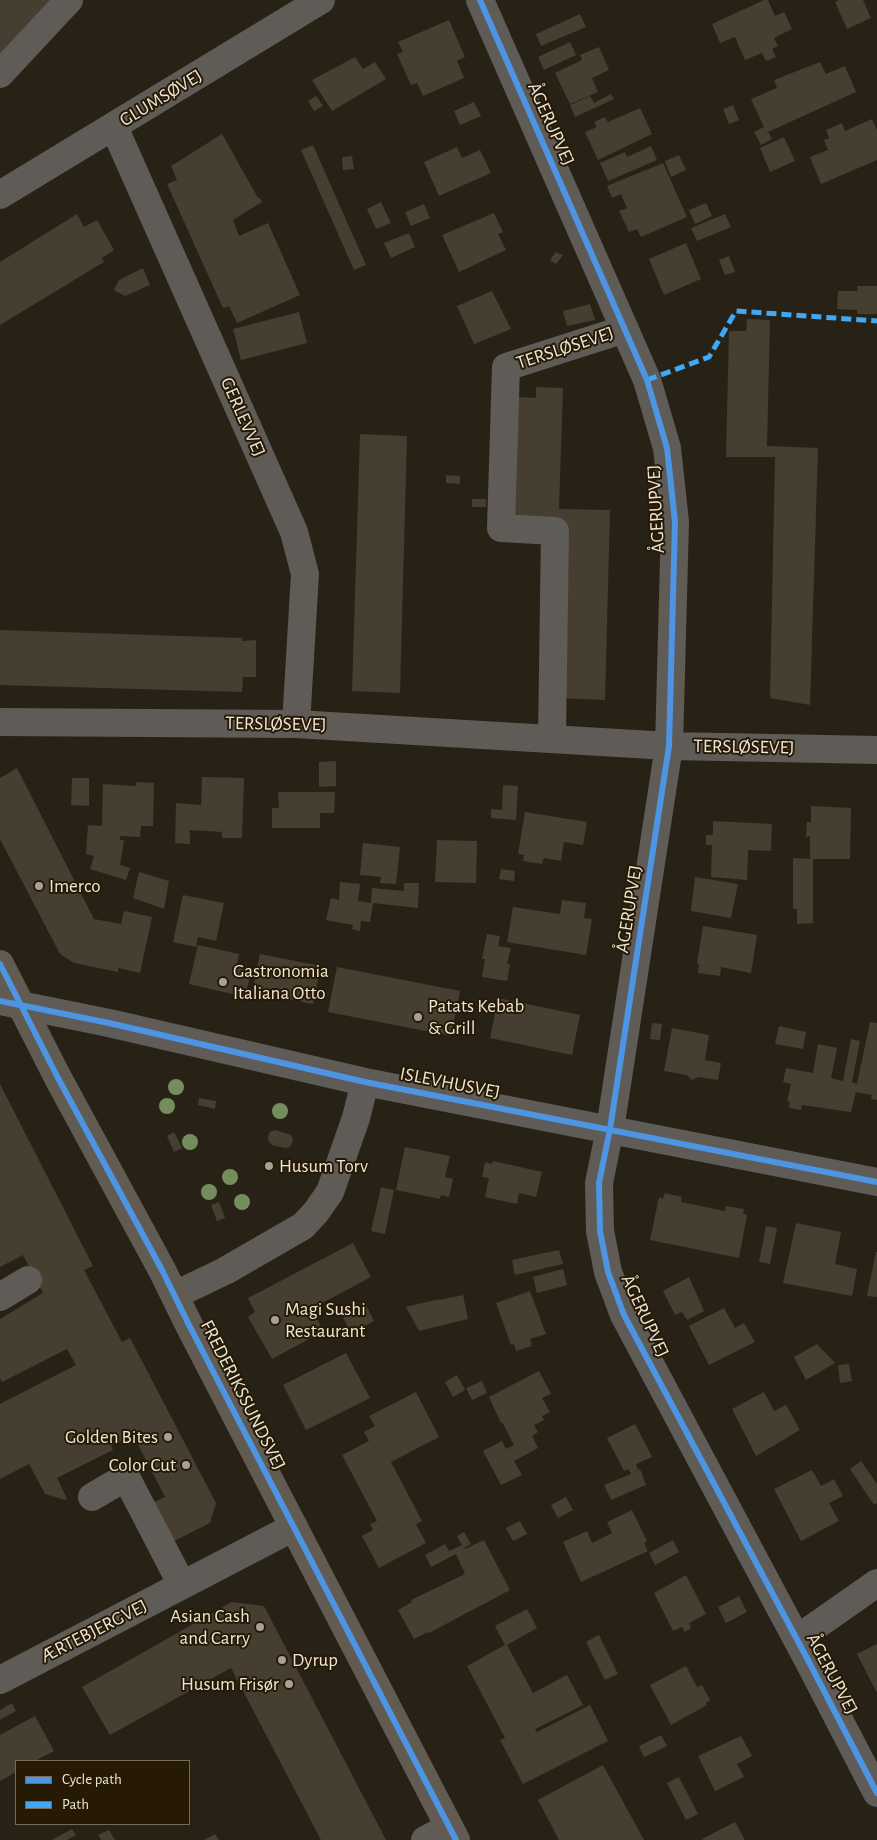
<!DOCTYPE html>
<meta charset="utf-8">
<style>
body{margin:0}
#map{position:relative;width:877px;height:1840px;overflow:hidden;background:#282216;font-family:"Alegreya Sans",sans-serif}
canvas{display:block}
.legend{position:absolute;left:15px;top:1760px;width:175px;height:65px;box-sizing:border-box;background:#261a05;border:1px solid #766b59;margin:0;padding:6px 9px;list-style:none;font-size:15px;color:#ede5d8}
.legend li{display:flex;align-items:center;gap:10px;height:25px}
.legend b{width:25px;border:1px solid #766b59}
</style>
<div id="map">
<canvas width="877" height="1840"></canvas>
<ul class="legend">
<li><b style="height:6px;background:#4d94e3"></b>Cycle path</li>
<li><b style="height:6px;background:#3fa9f5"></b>Path</li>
</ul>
</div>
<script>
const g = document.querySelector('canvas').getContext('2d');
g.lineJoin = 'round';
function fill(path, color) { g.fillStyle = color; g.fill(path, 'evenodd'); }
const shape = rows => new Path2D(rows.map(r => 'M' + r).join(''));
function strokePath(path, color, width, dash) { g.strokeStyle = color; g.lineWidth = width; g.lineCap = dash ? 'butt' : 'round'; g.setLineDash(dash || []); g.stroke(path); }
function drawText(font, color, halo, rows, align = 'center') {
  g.font = font + ' "Alegreya Sans",sans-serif'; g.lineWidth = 4; g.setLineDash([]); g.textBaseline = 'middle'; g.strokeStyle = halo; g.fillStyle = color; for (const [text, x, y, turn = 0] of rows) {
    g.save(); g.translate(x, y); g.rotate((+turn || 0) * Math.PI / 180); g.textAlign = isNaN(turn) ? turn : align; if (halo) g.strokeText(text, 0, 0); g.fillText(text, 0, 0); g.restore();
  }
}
fill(shape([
 [0,0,55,0,0,57],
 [764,0,768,0,775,16,784,12,792,29,774,38,778,46,772,49,776,57,766,61,762,53,745,60,735,37,720,43,712,24],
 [839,0,863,0,871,18,847,29,835,2],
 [580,14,586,27,541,46,536,34],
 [449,20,465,57,457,61,464,78,423,96,417,83,411,85,397,54,403,52,398,42],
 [570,42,576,55,544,70,538,57],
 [599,47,609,70,592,78,598,92,570,104,555,73,582,60,580,55],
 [355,57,363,69,375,62,386,79,332,111,312,80],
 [820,62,826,74,845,66,856,92,768,132,772,139,761,145,754,132,764,127,751,99,777,88,774,80],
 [611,94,614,99,575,117,570,105,590,96,594,103],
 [316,96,323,106,314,111,308,101],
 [474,102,481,116,460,125,454,111],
 [733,105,739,120,729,124,723,109],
 [640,108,652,134,598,160,585,132,597,127,594,122,605,117,608,122],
 [872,119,877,130,877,160,821,184,810,157,828,150,824,140,829,138,826,130,842,123,845,131],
 [222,134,258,198,260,198,262,202,233,220,239,236,268,223,300,295,237,323,229,306,223,308,167,184,177,180,171,166],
 [784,137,795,161,770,172,760,148],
 [313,145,366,265,354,270,301,150],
 [651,146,657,160,608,181,600,163,625,152,627,157],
 [457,147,462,158,480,150,491,173,439,196,424,162],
 [679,155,686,170,671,177,665,161],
 [352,156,354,169,343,170,342,157],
 [663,163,687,217,641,237,637,229,629,232,619,211,627,208,621,194,612,198,607,186],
 [381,202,391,223,376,229,367,209],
 [706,203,712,216,695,224,689,210],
 [424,204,430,218,411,226,405,212],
 [494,213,503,232,498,234,506,250,459,272,442,235],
 [77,214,84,227,97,220,114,250,102,258,104,262,0,325,0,262],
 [725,214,731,227,697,241,691,228],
 [409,233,415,247,391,258,384,243],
 [686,243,701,279,664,295,649,259],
 [556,252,563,255,556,264,550,260],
 [729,256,735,272,725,275,719,260],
 [143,268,150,285,125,296,114,290,119,280],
 [857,286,877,286,877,314,857,314,857,310,837,309,838,291,858,291],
 [492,291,511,329,474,344,457,306],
 [590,304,595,320,567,326,563,311],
 [299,312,307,343,241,360,233,329],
 [747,319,770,320,767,446,818,448,810,705,770,698,775,457,726,457,729,331,746,331],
 [536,387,563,388,559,509,610,510,605,700,558,698,564,526,513,524,517,397,536,398],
 [360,434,407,436,400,693,352,691],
 [446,475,460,476,460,484,446,483],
 [472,499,486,499,486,507,472,507],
 [0,630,242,638,242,641,256,640,256,677,243,677,242,692,0,685],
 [336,761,336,786,319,787,319,762],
 [17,768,94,919,121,924,124,911,152,917,140,973,118,968,118,972,74,963,60,954,0,839,0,778],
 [202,777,244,778,242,838,222,838,222,832,189,830,189,833,190,833,190,844,175,843,176,803,201,805],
 [72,778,89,778,89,806,71,805],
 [136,782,154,783,153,826,141,826,140,837,120,836,120,840,124,840,120,865,130,868,126,880,90,869,94,856,86,854,88,825,102,826,103,784,136,786],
 [503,785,518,786,516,820,491,818,491,809,502,810],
 [278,792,335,792,334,813,320,813,320,828,272,828,272,808,279,808],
 [811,806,851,808,850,859,813,859,813,923,797,924,797,909,793,909,793,858,810,859,810,836,806,837,807,822,811,822],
 [525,812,587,822,583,845,564,842,561,861,544,858,542,864,523,861,524,855,518,854],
 [713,821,772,824,771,851,748,850,747,880,711,877,712,845,706,845,706,835,713,835],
 [437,840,477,841,476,883,435,882],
 [363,843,400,847,396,884,380,883,381,877,360,875],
 [501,869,515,871,514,881,499,879],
 [139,872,169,881,164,909,133,898],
 [695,877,738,884,731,918,691,911],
 [340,882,360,884,358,901,371,903,372,888,404,891,404,883,419,883,418,908,373,903,370,922,361,921,360,931,352,929,353,925,326,920,331,898,339,900],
 [183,895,224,903,216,941,198,937,196,947,173,942],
 [562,900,586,903,584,918,592,919,586,955,507,942,513,907,560,914],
 [703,926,757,935,751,973,721,967,720,976,698,973,699,964,697,963],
 [487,934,500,936,498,946,511,948,507,964,510,964,507,981,482,977,485,959,482,959],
 [198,945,239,954,237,965,252,969,245,997,189,984],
 [260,954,321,966,313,1004,252,992],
 [337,967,460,991,451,1036,328,1012],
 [498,998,580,1015,572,1055,490,1038],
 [870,1022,877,1023,877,1100,871,1099,872,1095,856,1092,851,1112,802,1105,801,1110,789,1108,790,1102,787,1101,791,1084,783,1082,786,1068,813,1073,818,1044,837,1048,831,1078,843,1081,851,1039,860,1041,852,1082,857,1084],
 [652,1023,662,1024,660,1040,650,1039],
 [779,1026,806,1032,803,1049,775,1044],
 [672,1028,709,1035,705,1060,721,1063,718,1080,698,1077,692,1080,687,1075,664,1071],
 [0,1084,93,1266,84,1270,122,1342,130,1338,216,1503,210,1523,174,1541,154,1502,165,1497,133,1435,111,1446,113,1450,57,1478,67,1499,65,1500,45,1494,29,1464,0,1479,0,1404,76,1365,67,1349,2,1382,0,1378,0,1319,43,1293,23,1255,0,1267],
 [199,1098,216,1101,215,1109,198,1105],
 [275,1130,291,1135,293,1141,290,1147,285,1148,272,1145,268,1140,268,1136,270,1132],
 [174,1132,182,1148,174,1152,167,1136],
 [405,1147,450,1156,445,1177,453,1179,449,1197,441,1195,440,1199,396,1190],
 [493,1161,542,1172,536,1197,519,1193,517,1204,485,1197,489,1178,482,1177,485,1162,492,1164],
 [381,1187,394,1190,385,1234,371,1231],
 [665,1193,682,1197,681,1202,725,1211,726,1206,744,1209,743,1214,747,1215,739,1258,650,1240,659,1197,663,1199],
 [219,1202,225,1218,217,1221,211,1205],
 [796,1223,841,1232,835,1264,857,1269,852,1296,783,1283],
 [766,1226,777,1228,770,1264,759,1262],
 [353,1243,371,1277,311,1309,324,1331,272,1359,248,1317,255,1312,248,1298],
 [559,1250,563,1264,515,1275,512,1260],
 [876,1252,877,1252,877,1297,867,1296],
 [563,1269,567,1285,537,1293,533,1277],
 [689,1277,704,1311,687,1320,682,1312,675,1315,663,1291],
 [530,1291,546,1334,530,1339,532,1346,516,1351,514,1344,511,1345,496,1303],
 [463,1295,468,1319,419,1331,406,1307,439,1299,439,1300],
 [366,1305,374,1321,351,1333,343,1318],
 [724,1308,735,1328,744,1323,755,1342,709,1365,689,1326],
 [817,1344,835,1363,806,1380,794,1357],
 [346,1353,370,1398,306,1430,283,1385],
 [849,1364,852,1381,840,1383,838,1365],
 [539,1371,551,1394,542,1398,550,1412,542,1416,544,1420,534,1425,538,1432,532,1436,538,1448,514,1461,522,1475,501,1485,483,1451,502,1441,506,1449,514,1445,502,1422,501,1423,489,1397],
 [457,1375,465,1390,453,1397,445,1382],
 [482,1381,487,1393,472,1400,466,1388],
 [416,1392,439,1437,391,1462,422,1521,416,1524,426,1543,379,1568,362,1536,373,1530,370,1524,377,1521,342,1455,369,1441,364,1432,375,1426,369,1416],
 [764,1392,774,1411,786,1405,800,1430,756,1456,732,1409],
 [635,1424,652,1457,636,1464,638,1469,633,1472,640,1469,646,1485,611,1500,604,1485,631,1474,628,1469,624,1471,607,1438],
 [861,1461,877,1484,877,1503,874,1505,850,1469],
 [812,1470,821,1486,834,1479,843,1496,829,1503,839,1521,801,1541,774,1489],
 [566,1497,573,1510,558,1518,551,1505],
 [632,1510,647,1541,644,1543,648,1551,581,1582,563,1542,587,1531,592,1543,612,1533,607,1522],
 [520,1521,527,1534,513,1541,506,1528],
 [464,1532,471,1544,465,1547,465,1549,484,1540,510,1590,429,1633,428,1632,414,1639,398,1610,412,1602,411,1600,465,1574,456,1554,431,1567,425,1555,445,1544,449,1551,462,1545,457,1536],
 [673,1540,679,1552,655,1565,649,1553],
 [686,1575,706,1614,689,1623,691,1628,685,1632,682,1627,673,1631,654,1593],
 [739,1596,747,1612,726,1623,718,1607],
 [232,1602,264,1606,386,1840,321,1840,231,1668,110,1735,82,1687],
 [527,1609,537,1628,507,1645,533,1693,567,1675,583,1705,535,1729,537,1732,590,1705,608,1741,523,1784,500,1740,505,1738,467,1666,505,1645,495,1626],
 [599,1635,618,1674,605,1680,586,1642],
 [877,1644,877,1693,857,1654],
 [686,1666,697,1687,702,1685,710,1700,706,1703,707,1705,671,1725,650,1685],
 [12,1703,16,1711,0,1720,0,1710],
 [35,1716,54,1751,35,1761,16,1761,16,1772,0,1781,0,1735],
 [661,1735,667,1746,644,1757,639,1746],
 [741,1736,752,1756,737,1764,744,1777,715,1791,698,1756],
 [603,1765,644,1840,559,1840,538,1800],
 [679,1777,698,1814,686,1820,667,1783],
 [735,1822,745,1840,703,1840,702,1839],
 [72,1829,76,1835,67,1840,52,1840],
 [109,1830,115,1840,101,1840,98,1835],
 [215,1834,219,1840,204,1840]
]), '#463e30');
strokePath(shape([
 [480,0,647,380,667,448,675,522,669,746,610,1129,599,1183,600,1231,608,1272,624,1315,809,1662,877,1793],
 [0,74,69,0],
 [114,127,294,532,305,574,296,724],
 [0,195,321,0],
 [0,722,296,724,669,746,877,750],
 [552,738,555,531,501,528,506,367,625,329],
 [0,1001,109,1023,365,1082,877,1182],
 [175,1295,225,1271,303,1226,316,1212,330,1192,356,1118,365,1082],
 [0,1297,28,1280],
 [92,1497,126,1477,182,1585],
 [797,1639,877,1583],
 [0,1680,294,1527],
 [425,1840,449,1827]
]), '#5f5b57', 28);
strokePath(shape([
 [0,964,58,1078,162,1270,189,1325,456,1840]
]), '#615b52', 28);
strokePath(shape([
 [647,380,709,357,736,311,877,321]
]), '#3fa9f5', 5, [10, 5]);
strokePath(shape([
 [480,0,647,380,667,448,675,522,669,746,610,1129,599,1183,600,1231,608,1272,624,1315,809,1662,877,1793],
 [0,964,58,1078,162,1270,189,1325,456,1840],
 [0,1001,109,1023,365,1082,877,1182]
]), '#4d94e3', 6);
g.fillStyle = '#738d5c';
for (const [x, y] of [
 [176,1087],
 [167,1106],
 [280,1111],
 [190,1142],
 [230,1177],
 [209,1192],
 [242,1202]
]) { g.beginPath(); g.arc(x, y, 8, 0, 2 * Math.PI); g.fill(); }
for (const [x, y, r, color] of [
 [39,886,5,"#a8a194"],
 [223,982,5,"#a8a194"],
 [418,1017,5,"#a8a194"],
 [269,1166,5,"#a8a194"],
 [275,1320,5,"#a8a194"],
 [168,1437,5,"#a8a194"],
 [186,1465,5,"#a8a194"],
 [260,1627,5,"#a8a194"],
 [282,1660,5,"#a8a194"],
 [289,1684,5,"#a8a194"]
]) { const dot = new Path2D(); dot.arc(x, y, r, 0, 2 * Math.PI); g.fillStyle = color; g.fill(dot); strokePath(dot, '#261a05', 2); }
drawText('19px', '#ede5d8', '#261a05', [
 ["GLUMSØVEJ",161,98,-31],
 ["ÅGERUPVEJ",551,124,66],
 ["TERSLØSEVEJ",565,348,-18],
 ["GERLEVVEJ",243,417,66],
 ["ÅGERUPVEJ",656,509,-93],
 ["TERSLØSEVEJ",276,724,1],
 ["TERSLØSEVEJ",744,747,1],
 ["ÅGERUPVEJ",629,909,-81],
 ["ISLEVHUSVEJ",450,1083,11],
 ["ÅGERUPVEJ",645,1316,65],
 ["FREDERIKSSUNDSVEJ",243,1395,63],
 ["ÆRTEBJERGVEJ",94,1631,-27],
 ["ÅGERUPVEJ",832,1674,62]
]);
drawText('19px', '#ede5d8', '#261a05', [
 ["Imerco",49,886],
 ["Gastronomia",233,971],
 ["Italiana Otto",233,993],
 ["Patats Kebab",428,1006],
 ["& Grill",428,1028],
 ["Husum Torv",279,1166],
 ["Magi Sushi",285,1309],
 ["Restaurant",285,1331],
 ["Golden Bites",158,1437,"right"],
 ["Color Cut",176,1465,"right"],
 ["Asian Cash",250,1616,"right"],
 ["and Carry",250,1638,"right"],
 ["Dyrup",292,1660],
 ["Husum Frisør",279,1684,"right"]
], 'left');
</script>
